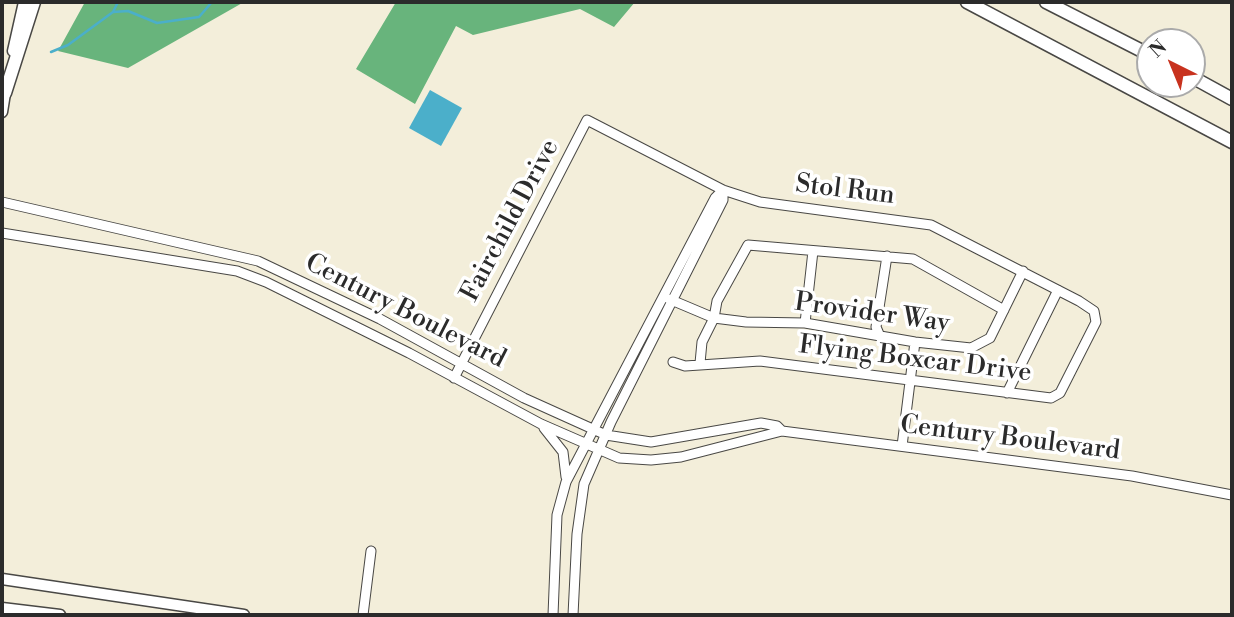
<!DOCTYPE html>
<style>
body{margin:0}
#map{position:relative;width:1234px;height:617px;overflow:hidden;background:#f3eeda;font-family:"Libre Bodoni",serif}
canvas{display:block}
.frame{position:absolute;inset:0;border:4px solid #2b2b2b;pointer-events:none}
.north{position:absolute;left:1136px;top:28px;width:70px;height:70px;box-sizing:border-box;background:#fff;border:2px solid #aaa;border-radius:50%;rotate:317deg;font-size:19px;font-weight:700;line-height:28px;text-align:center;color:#2b2b2b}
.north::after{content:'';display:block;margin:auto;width:24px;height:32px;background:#c8321e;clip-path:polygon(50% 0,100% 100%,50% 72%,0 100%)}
</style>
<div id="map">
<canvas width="1234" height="617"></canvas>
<div class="frame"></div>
<div class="north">N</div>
</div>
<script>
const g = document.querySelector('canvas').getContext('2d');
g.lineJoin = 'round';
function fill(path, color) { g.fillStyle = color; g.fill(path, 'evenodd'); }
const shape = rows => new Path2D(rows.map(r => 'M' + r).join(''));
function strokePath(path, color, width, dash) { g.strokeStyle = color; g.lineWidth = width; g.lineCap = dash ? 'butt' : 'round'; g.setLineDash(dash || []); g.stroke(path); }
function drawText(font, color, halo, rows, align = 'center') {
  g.font = font + ' "Libre Bodoni",serif'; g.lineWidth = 7; g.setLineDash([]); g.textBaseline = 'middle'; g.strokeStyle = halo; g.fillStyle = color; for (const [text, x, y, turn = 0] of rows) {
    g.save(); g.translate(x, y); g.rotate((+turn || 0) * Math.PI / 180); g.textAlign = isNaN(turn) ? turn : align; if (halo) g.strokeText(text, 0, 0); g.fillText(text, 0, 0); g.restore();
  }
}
fill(shape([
 [85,2,244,2,128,68,58,51],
 [396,2,635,2,614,27,580,9,473,35,456,26,415,104,356,69]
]), '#68b47c');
fill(shape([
 [430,90,462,108,441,146,409,128]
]), '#4bafca');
strokePath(shape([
 [113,12,118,2],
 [51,52,68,45,113,12,128,11,157,23,199,17,212,2]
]), '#4bafca', 2.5);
const minor = shape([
 [2,202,258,261,380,319,524,398,606,435,651,442,761,423,777,426,782,431],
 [2,233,237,271,266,282,409,353,541,424,619,458,651,460,681,457,782,431,1132,476,1232,495],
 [669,299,714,318,746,322,805,323,915,342,971,348,990,338,1023,271],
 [805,323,813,251],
 [879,334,876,327,887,256],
 [700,363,702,342,714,318,717,301,748,245,913,259,1004,310],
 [454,378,587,120,723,190,760,202,931,225,1079,301,1094,311,1096,322,1060,393,1051,398,760,361,685,366,673,362],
 [1007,393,1058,290],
 [544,428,563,452,566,477],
 [902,446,915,342],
 [363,615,371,551],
 [553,615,557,515,566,482,715,198,723,190,723,200,611,422,584,484,577,534,573,615]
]);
const major = shape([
 [13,51,24,2],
 [2,112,6,87],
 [2,579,244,615],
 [2,608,60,615]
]);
const highway = shape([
 [967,2,1232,142],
 [1046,2,1150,55],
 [1192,77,1232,99],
 [5,93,34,2]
]);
strokePath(minor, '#494845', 11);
strokePath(major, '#494845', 13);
strokePath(highway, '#494845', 15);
strokePath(minor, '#fff', 9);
strokePath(major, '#fff', 10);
strokePath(highway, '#fff', 12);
drawText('26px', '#2b2b2b', '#fff', [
 ["Stol Run",845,191,7],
 ["Fairchild Drive",511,221,-62],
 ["Century Boulevard",405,312,27],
 ["Provider Way",872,314,8],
 ["Flying Boxcar Drive",915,360,7],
 ["Century Boulevard",1010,439,7]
]);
</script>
